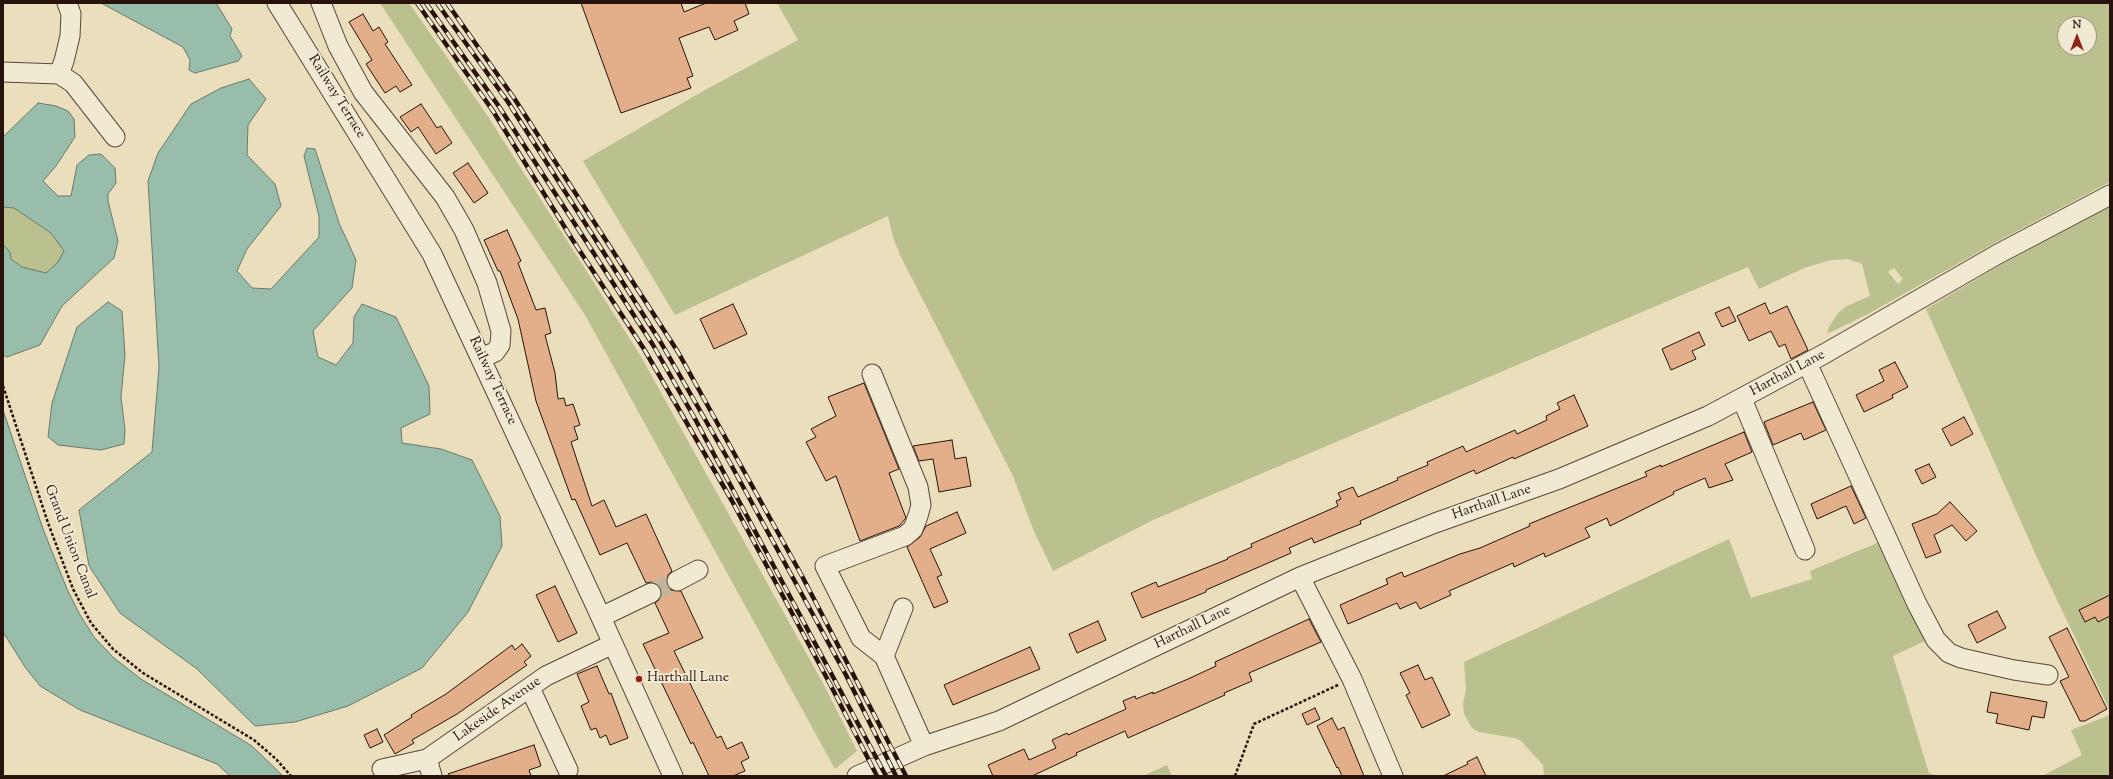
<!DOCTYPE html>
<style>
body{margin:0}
#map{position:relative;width:2113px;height:779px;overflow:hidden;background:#eadebc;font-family:"Sorts Mill Goudy",serif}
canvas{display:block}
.frame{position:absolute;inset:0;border:4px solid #27130b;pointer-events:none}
.north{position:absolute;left:2057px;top:16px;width:40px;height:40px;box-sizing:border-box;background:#f1ead3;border:1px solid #a09483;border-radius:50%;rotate:0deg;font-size:11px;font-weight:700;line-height:16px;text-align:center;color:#27130b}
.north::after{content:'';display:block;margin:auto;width:14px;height:18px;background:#8f2418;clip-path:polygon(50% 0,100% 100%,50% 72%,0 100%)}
</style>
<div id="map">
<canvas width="2113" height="779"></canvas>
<div class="frame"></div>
<div class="north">N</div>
</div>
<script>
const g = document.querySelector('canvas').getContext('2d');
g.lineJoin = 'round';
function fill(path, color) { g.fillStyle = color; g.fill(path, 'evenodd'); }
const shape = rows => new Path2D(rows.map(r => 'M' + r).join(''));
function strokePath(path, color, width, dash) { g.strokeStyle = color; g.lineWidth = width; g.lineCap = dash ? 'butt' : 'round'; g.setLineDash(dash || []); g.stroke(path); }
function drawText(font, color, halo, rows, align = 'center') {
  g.font = font + ' "Sorts Mill Goudy",serif'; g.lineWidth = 4; g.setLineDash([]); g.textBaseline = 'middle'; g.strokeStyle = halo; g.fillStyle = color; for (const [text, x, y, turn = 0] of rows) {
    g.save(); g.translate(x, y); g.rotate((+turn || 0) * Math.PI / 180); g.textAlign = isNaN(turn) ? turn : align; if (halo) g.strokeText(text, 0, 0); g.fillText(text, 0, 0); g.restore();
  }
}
fill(shape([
 [380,3,409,3,487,115,640,355,824,685,857,751,835,769,585,315],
 [777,3,2110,3,2110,182,2002,239,1868,314,1827,334,1829,327,1838,313,1847,306,1870,296,1862,264,1848,259,1831,260,1804,268,1759,289,1748,267,1204,498,1151,521,1053,571,1033,529,1013,476,900,255,893,237,888,216,675,315,583,161,705,90,798,40],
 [2065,24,2089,24,2089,48,2065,48],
 [1894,268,1903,279,1898,284,1888,272],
 [2110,206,2110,711,2039,562,1926,309,2004,263],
 [3,207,14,208,51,233,64,251,58,262,46,273,22,267,11,259,10,252,3,244],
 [1729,539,1751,598,1812,579,1810,571,1882,541,1927,640,1893,656,1929,773,1939,776,1544,776,1543,765,1521,741,1515,738,1479,732,1472,728,1464,714,1463,704,1466,689,1464,662],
 [2110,715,2110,776,2042,776,2082,755,2071,730],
 [1167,765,1172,776,1143,776]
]), '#bac08e');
const water = shape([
 [101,3,216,3,232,29,230,36,242,56,238,61,195,73,189,70,190,60,183,47,101,3],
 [249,79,266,99,248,125,247,155,275,184,281,206,247,249,237,271,252,288,271,289,319,237,319,216,304,156,307,148,315,149,339,223,356,260,352,288,313,331,318,357,336,365,353,343,354,317,362,304,396,317,429,386,430,414,401,428,402,443,441,449,472,460,500,516,502,546,468,612,422,668,348,706,295,722,255,726,197,669,120,613,89,566,79,510,152,452,159,367,148,181,158,153,191,104,221,88,249,79],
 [38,103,56,106,68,111,74,119,75,137,56,166,43,181,58,196,71,196,77,165,89,155,101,154,115,168,116,183,108,194,108,201,118,241,114,258,62,306,40,345,7,357,3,355,3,244,10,252,11,259,22,267,46,273,58,262,64,251,51,233,14,208,3,207,3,137,38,103],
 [108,302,122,311,125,355,121,397,125,430,124,444,101,450,58,445,48,437,52,403,77,327,108,302],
 [3,410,43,529,67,589,80,615,94,637,114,658,141,679,252,746,283,776,230,776,217,764,80,710,40,686,25,667,3,632,3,410]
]);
fill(water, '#99bdab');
strokePath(water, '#6b796b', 1);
const building = shape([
 [581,3,681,3,684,12,706,3,745,3,749,14,734,21,738,30,715,40,709,27,679,38,693,76,687,78,691,88,621,113,581,3],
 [363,14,373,31,379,27,388,42,385,44,412,85,400,92,396,86,385,93,366,64,372,60,349,22,363,14],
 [421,104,437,128,441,126,452,143,436,154,418,127,411,132,400,117,421,104],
 [468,163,488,193,474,203,453,173,468,163],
 [507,230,521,261,518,263,536,310,545,308,551,333,545,335,555,373,558,399,564,398,566,406,573,404,580,425,574,427,578,439,571,442,592,506,604,500,616,527,646,514,672,571,668,575,667,586,671,590,681,591,703,638,674,651,717,738,721,736,727,749,742,742,749,758,741,762,745,771,733,776,709,776,693,742,691,744,643,644,669,633,655,603,660,599,661,588,652,582,646,583,627,543,600,555,575,499,572,500,536,401,518,319,500,271,498,271,484,240,507,230],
 [1765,303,1770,314,1787,306,1808,350,1791,359,1785,344,1779,347,1771,331,1749,341,1737,316,1765,303],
 [733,304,747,334,714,349,700,319,733,304],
 [1729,307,1736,321,1722,327,1715,313,1729,307],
 [1699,332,1705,345,1692,351,1696,359,1671,370,1662,349,1699,332],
 [1895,362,1908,387,1892,395,1893,398,1864,412,1856,395,1884,381,1879,370,1895,362],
 [864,383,899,469,889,473,906,518,899,526,860,541,836,476,826,481,806,442,816,437,811,429,836,416,828,397,864,383],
 [1574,395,1588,426,1514,459,1513,457,1476,474,1474,470,1360,521,1361,524,1348,529,1314,543,1312,538,1289,548,1291,553,1206,590,1206,592,1142,618,1131,593,1156,582,1158,587,1228,559,1227,558,1252,547,1251,544,1338,506,1336,501,1341,499,1338,493,1353,487,1358,497,1398,480,1397,478,1428,465,1427,462,1463,446,1466,452,1515,430,1517,434,1547,420,1546,416,1560,409,1557,403,1574,395],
 [1813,402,1826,430,1804,440,1801,433,1773,445,1764,422,1813,402],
 [1964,417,1973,434,1951,446,1942,429,1964,417],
 [1744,432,1752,452,1725,464,1733,480,1709,488,1705,478,1673,492,1674,494,1610,526,1607,518,1585,528,1590,537,1545,557,1544,553,1514,567,1513,563,1449,591,1451,595,1420,609,1416,602,1400,609,1397,603,1348,624,1340,605,1388,584,1386,579,1402,572,1404,577,1460,554,1480,548,1530,526,1529,524,1546,517,1647,476,1645,472,1661,465,1661,467,1744,432],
 [952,440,955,459,966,457,971,486,939,492,933,459,919,461,913,446,952,440],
 [1929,464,1936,477,1922,484,1915,470,1929,464],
 [1851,486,1866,518,1854,524,1846,506,1817,519,1811,504,1851,486],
 [1950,502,1977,531,1966,541,1952,525,1934,535,1941,552,1926,558,1912,524,1937,514,1950,502],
 [957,512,966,533,930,549,942,575,937,577,948,602,934,608,907,547,920,537,926,526,957,512],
 [555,586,577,633,558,642,536,595,555,586],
 [2110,595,2110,616,2098,622,2095,617,2085,622,2079,610,2110,595],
 [1997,611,2006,628,1977,643,1968,625,1997,611],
 [1309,619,1321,642,1249,673,1252,681,1224,693,1225,695,1128,738,1125,731,1076,753,1077,755,1032,776,993,776,988,765,1024,749,1029,760,1056,748,1052,740,1067,733,1068,735,1126,709,1123,701,1135,696,1136,699,1153,692,1153,694,1188,679,1216,666,1215,662,1309,619],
 [1098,621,1106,640,1077,653,1069,634,1098,621],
 [2067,628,2107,709,2085,721,2080,721,2060,681,2069,677,2049,637,2067,628],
 [522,644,531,656,524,662,527,665,457,714,412,740,414,743,395,754,384,735,412,717,411,715,446,694,512,645,515,650,522,644],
 [1030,647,1040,669,953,705,944,685,1030,647],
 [1418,665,1425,680,1432,677,1450,715,1422,728,1406,695,1410,693,1400,673,1418,665],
 [597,666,609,694,611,693,628,738,610,745,606,735,600,738,596,728,591,730,581,706,589,702,577,674,597,666],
 [1991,692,2047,702,2044,718,2032,716,2029,730,1996,723,1998,714,1987,712,1991,692],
 [1315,708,1320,719,1307,725,1302,714,1315,708],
 [1332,718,1338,730,1344,727,1364,776,1342,776,1338,767,1337,768,1317,726,1332,718],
 [377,729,383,742,370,748,364,735,377,729],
 [534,745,541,766,529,770,531,776,449,776,448,774,534,745],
 [1477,757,1486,776,1443,776,1468,764,1467,762,1477,757]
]);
fill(building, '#e3ae8a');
strokePath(building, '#27130b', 1);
strokePath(shape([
 [651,593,677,581]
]), '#c3b599', 19, [19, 10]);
const minor = shape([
 [277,3,432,254,594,602,673,776],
 [321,3,338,46,363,92,445,197,464,230,487,283,501,331,500,345,495,352,481,358],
 [3,72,59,74,64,61,70,36,71,14,67,3],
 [59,74,73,83,115,137],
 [1807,363,1917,604,1936,640,1949,653,1961,658,2014,670,2048,675],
 [872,374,918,487,921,505,918,516,913,529,905,536,825,566,861,638,884,656],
 [1742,399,1805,550],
 [1300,577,1352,679,1393,776],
 [677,581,698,570],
 [903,608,884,656,924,746],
 [601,617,651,593],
 [530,688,568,770],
 [427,759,432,776],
 [382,769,427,759,546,676,613,644],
 [857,776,924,746,999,721,1300,577,1435,523,1559,479,1708,416,1824,354,1998,254,2110,195]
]);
strokePath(minor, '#584637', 21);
strokePath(shape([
 [3,386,48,523,73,589,91,623,113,649,143,673,254,740,276,759,291,776],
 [1235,776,1254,724,1338,685]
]), '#27130b', 2.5, [3, 2]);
strokePath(minor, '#f1ead3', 19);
const rail = shape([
 [417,3,493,111,572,239,644,349,732,501,830,684,877,776],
 [426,3,500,108,653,345,694,417,886,776],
 [437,3,508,102,660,341,729,461,846,675,896,776],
 [447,3,514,98,678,352,802,576,906,776]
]);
strokePath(rail, '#27130b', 4.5);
strokePath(rail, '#f1ead3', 3, [9]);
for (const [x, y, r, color] of [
 [639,679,4,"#8f2418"]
]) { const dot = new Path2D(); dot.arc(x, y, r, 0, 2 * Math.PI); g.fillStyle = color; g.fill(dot); strokePath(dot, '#f1ead3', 1.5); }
drawText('14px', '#27130b', '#f1ead3', [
 ["Railway Terrace",336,97,58],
 ["Harthall Lane",1788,374,-28],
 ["Railway Terrace",492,381,65],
 ["Harthall Lane",1492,503,-19],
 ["Grand Union Canal",69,542,69],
 ["Harthall Lane",1193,628,-26],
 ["Lakeside Avenue",498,710,-35]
]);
drawText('14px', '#27130b', '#f1ead3', [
 ["Harthall Lane",647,679]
], 'left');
</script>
